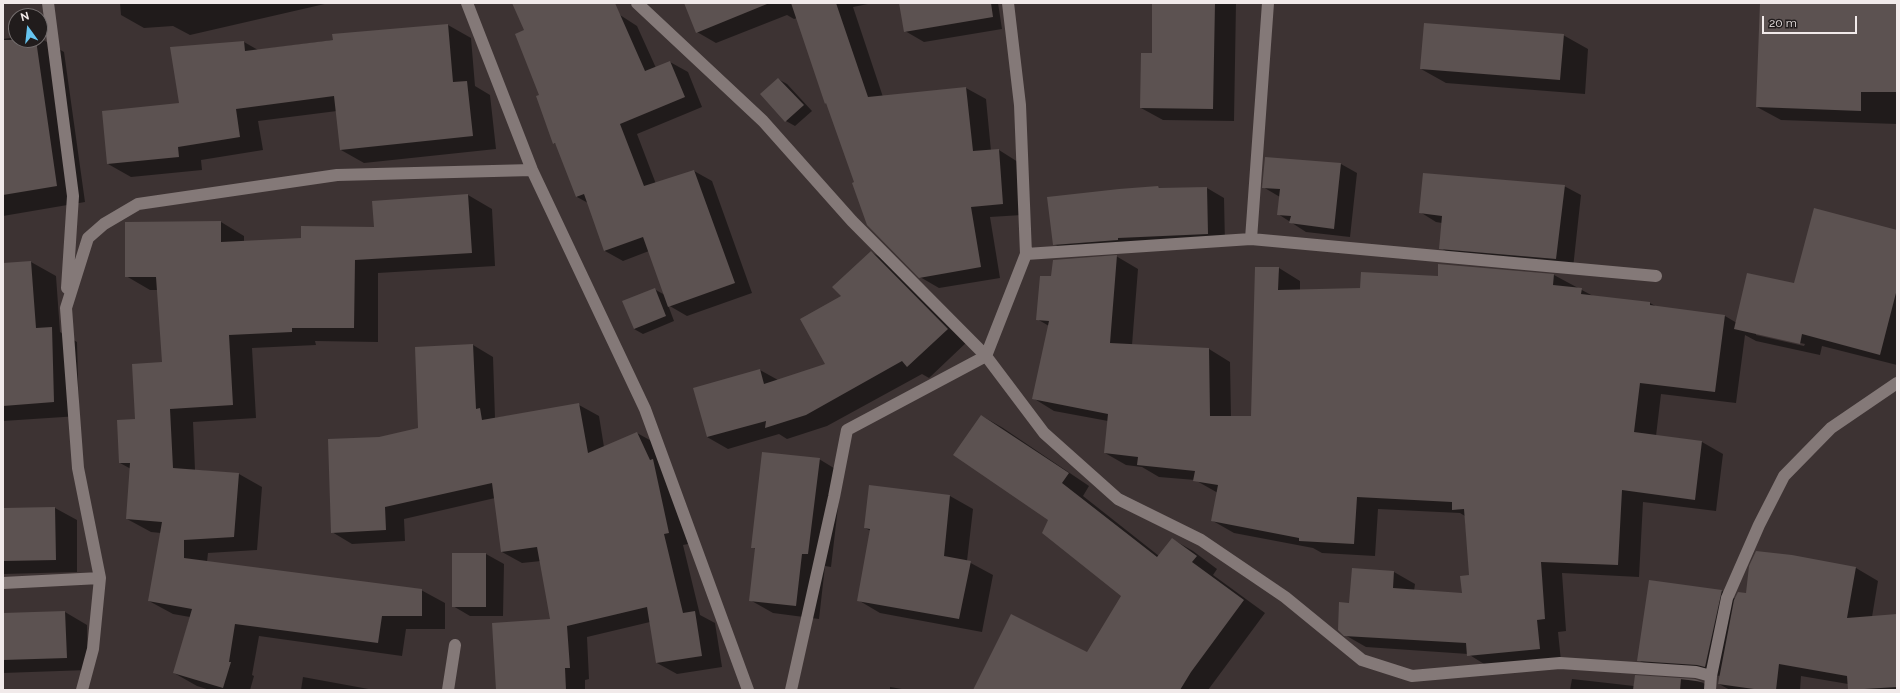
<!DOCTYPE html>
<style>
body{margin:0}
#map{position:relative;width:1900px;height:693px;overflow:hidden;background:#3d3333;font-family:Raleway,sans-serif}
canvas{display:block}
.frame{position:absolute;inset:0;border:4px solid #f1eaea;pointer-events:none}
.north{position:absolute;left:8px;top:8px;width:40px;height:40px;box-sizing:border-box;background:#211c1c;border:1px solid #746e6e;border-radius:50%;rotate:345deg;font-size:11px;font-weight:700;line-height:16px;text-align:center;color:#f1eaea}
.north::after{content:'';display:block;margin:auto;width:14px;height:18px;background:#66c4ef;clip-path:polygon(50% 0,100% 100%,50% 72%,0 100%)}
.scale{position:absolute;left:1762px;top:16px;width:95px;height:18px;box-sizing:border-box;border:2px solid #f1eaea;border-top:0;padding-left:5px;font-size:12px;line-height:14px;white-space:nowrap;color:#f1eaea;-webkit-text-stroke:3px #211c1c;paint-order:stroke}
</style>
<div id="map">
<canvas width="1900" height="693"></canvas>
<div class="frame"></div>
<div class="north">N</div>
<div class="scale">20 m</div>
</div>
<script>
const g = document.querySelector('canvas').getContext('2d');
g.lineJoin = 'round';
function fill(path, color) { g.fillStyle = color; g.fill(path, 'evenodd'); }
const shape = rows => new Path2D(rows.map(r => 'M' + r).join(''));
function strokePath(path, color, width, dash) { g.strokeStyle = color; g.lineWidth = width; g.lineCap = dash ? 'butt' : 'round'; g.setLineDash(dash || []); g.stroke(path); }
fill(shape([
 [120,3,329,3,190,35,173,26,144,28,121,15],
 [514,3,587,3,620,15,637,26,656,68,670,62,688,72,702,107,637,134,656,184,694,171,712,181,752,293,687,316,668,305,674,321,643,334,634,329,654,289,665,295,649,251,623,261,605,251,588,203,577,197,557,145,554,143,526,30],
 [685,3,873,3,853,7,883,97,966,88,986,99,991,151,999,150,1018,162,1022,215,990,217,1000,278,939,288,920,277,855,183,797,18,794,19,787,15,716,43,697,32],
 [900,3,998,3,1002,29,924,42,905,31],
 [1153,3,1236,3,1234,121,1163,120,1141,108,1153,54],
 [1761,3,1897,3,1897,124,1781,120,1757,107],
 [448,25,471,38,475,86,490,95,496,149,364,163,341,150,337,111,258,121,263,150,201,160,202,170,131,177,108,164,180,104,244,42,258,50],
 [1563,35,1588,49,1585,94,1446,83,1421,69],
 [16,37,16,40,40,40,40,38,64,52,85,202,3,216,3,39],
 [778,79,787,84,812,111,795,126,786,121,761,94],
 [1341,164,1357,173,1350,237,1306,232,1278,214,1280,197,1263,187],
 [1564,186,1581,195,1573,268,1457,258,1441,248,1442,223,1436,222,1420,212],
 [1158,187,1161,189,1207,188,1224,198,1225,244,1072,254,1054,244],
 [468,195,492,209,495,266,378,273,378,342,315,341,316,345,252,348,256,418,193,422,195,470,239,474,262,487,257,550,208,553,207,562,421,590,445,603,445,629,406,629,402,656,259,636,252,675,254,676,250,690,210,690,197,686,174,673,190,617,173,614,149,601,161,533,151,532,127,519,131,469,120,463,136,420,163,363,158,290,150,290,126,276,221,222,244,236,244,242,302,239,375,228],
 [1897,231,1897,365,1822,346,1820,355,1756,341,1745,335,1736,403,1661,394,1656,436,1702,442,1723,454,1716,511,1643,502,1639,577,1562,573,1566,631,1558,632,1561,661,1489,667,1468,654,1366,647,1345,635,1350,604,1394,572,1415,584,1414,591,1463,594,1470,576,1465,516,1460,513,1378,509,1375,556,1322,553,1313,548,1234,533,1213,521,1218,493,1195,480,1159,477,1142,467,1126,465,1105,453,1108,421,1054,411,1033,398,1049,326,1037,319,1052,277,1116,256,1138,269,1132,345,1209,349,1230,362,1231,417,1252,418,1279,268,1300,281,1300,291,1361,289,1439,277,1439,265,1554,275,1593,296,1650,303,1657,307,1725,316,1737,323,1795,285],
 [1756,333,1805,344,1804,346,1756,335],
 [871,252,892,264,968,341,929,378,922,374,827,426,787,439,779,434,728,449,707,437,760,370,778,380,826,365,842,296],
 [31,262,56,276,60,332,77,342,79,416,3,421,3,264],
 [473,345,493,357,495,418,579,405,599,416,604,447,637,433,657,444,673,471,688,544,683,545,700,615,715,623,722,667,677,674,657,663,650,622,587,637,589,679,585,680,585,689,500,690,551,620,541,561,522,563,502,552,495,498,404,519,405,541,352,544,332,532,379,438,419,429],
 [982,416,1003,428,1089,486,1083,496,1159,556,1172,539,1193,551,1217,569,1213,575,1265,613,1208,690,985,690,1088,653,1123,595,1049,520],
 [819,459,842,473,831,567,825,566,819,619,773,613,750,600,756,549,752,547],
 [870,487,950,496,973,509,967,561,993,575,982,632,880,613,858,600,871,531,865,528],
 [55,508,77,520,77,572,4,574,4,614,65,612,87,625,88,670,3,673,3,509],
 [453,554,486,554,504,564,503,616,470,616,453,606],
 [1856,568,1878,581,1872,617,1897,615,1897,690,1849,690,1848,684,1801,676,1800,690,1730,690,1719,684,1721,676,1656,670,1638,660,1650,581,1722,591,1736,599,1747,594],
 [303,677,374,690,301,690],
 [1636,677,1695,680,1703,683,1716,690,1570,690,1572,679,1634,686],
 [890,687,908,690,890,690]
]), '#0007');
fill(shape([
 [512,3,615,3,645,71,670,61,685,97,620,124,644,186,694,170,735,283,668,307,643,237,604,251,584,194,576,197,555,143,553,144,536,96,539,95,515,34,524,30],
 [684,3,767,3,767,4,696,33],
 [791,3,836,3,868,97,966,87,973,151,999,149,1003,204,971,207,981,267,919,278,867,225,852,183,854,182,826,103,825,104],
 [899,3,991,3,993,17,904,32],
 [1152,3,1215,3,1213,109,1140,108,1141,53,1152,53],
 [1760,3,1897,3,1897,92,1861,92,1861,111,1756,107],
 [1424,23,1564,34,1560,80,1420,69],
 [448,24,453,82,467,81,473,136,340,150,334,96,236,109,240,137,178,147,179,157,107,164,102,111,179,103,170,47,244,41,245,51,333,40,332,34],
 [3,40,36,40,57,186,3,195],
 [778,78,804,105,785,122,760,94],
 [1265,157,1341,163,1334,229,1289,223,1291,216,1277,215,1280,189,1262,188],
 [1423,173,1565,185,1556,259,1439,249,1442,216,1419,213],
 [1158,186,1159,188,1207,187,1208,234,1118,238,1118,240,1053,245,1047,197,1119,189],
 [468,194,472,253,355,260,354,328,292,328,292,332,229,335,233,405,170,409,173,468,239,473,234,537,184,540,184,558,422,589,422,616,382,616,378,643,235,624,229,662,231,662,223,688,173,673,192,609,148,601,162,522,126,519,130,463,119,463,117,420,135,419,132,364,162,362,156,277,125,277,125,222,221,221,221,242,301,238,301,226,374,227,372,201],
 [1814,208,1897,230,1897,289,1880,355,1802,334,1800,344,1734,329,1747,273,1794,283],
 [871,251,948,329,907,367,902,361,806,415,765,428,766,421,707,437,693,388,760,369,764,384,825,364,800,319,841,296,832,287],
 [1117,255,1110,343,1209,348,1210,416,1251,416,1255,267,1279,267,1278,290,1360,288,1361,272,1438,276,1438,264,1554,274,1553,285,1582,288,1581,294,1650,302,1650,305,1725,315,1715,392,1640,383,1634,432,1702,441,1695,500,1622,490,1618,565,1541,562,1545,619,1537,620,1540,649,1467,656,1466,643,1344,636,1338,630,1339,602,1349,603,1352,568,1394,571,1393,588,1462,593,1460,576,1469,575,1464,509,1452,510,1452,502,1357,497,1354,544,1299,541,1299,538,1211,521,1218,485,1193,481,1195,471,1137,465,1138,457,1104,453,1108,414,1032,399,1049,321,1036,320,1040,276,1051,276,1053,260],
 [31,261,36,328,52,327,54,402,3,406,3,263],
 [655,288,666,316,634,329,622,301],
 [473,344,476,409,480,408,482,420,579,403,588,453,637,432,650,460,653,459,669,533,664,534,683,613,695,611,702,656,656,663,647,607,567,626,570,668,565,668,566,690,496,690,492,623,550,619,537,547,501,552,492,483,385,507,386,530,331,533,328,439,379,437,418,428,415,347],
 [981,415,1069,473,1062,483,1157,557,1172,538,1197,556,1192,562,1244,600,1191,672,1180,690,973,690,1011,614,1087,652,1121,596,1042,533,1048,520,953,455],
 [762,452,820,458,808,554,802,554,796,606,749,601,755,548,751,548],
 [869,485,950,495,944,556,971,561,959,619,857,601,870,529,864,528],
 [55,507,56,560,3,561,3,508],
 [1756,551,1792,555,1856,567,1847,618,1897,614,1897,687,1848,690,1847,676,1779,664,1776,690,1761,690,1718,684,1734,600,1738,592,1746,593,1749,566],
 [452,553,486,553,486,607,452,607],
 [1649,580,1722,590,1705,667,1697,665,1637,661],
 [65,611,67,658,3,660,3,613],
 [1635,675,1695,679,1703,682,1681,679,1680,690,1633,690]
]), '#5c5251');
strokePath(shape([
 [48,3,73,196,67,288],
 [467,3,532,170,645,409,748,690],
 [637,3,763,121,852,221,986,356,1044,433,1118,499,1201,540,1285,597,1362,660,1412,676,1560,663,1696,672,1711,676,1710,690],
 [1251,239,1268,3],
 [1026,254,1251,239,1656,276],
 [3,583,100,578],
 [1711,676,1727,598,1759,525,1784,476,1831,428,1897,383],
 [82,690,93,649,100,578,78,468,66,308,88,238,104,224,138,204,337,175,532,170],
 [448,690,455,645],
 [791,690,834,497,847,430,986,356,1026,254,1020,105,1008,3]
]), '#847978', 12);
</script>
